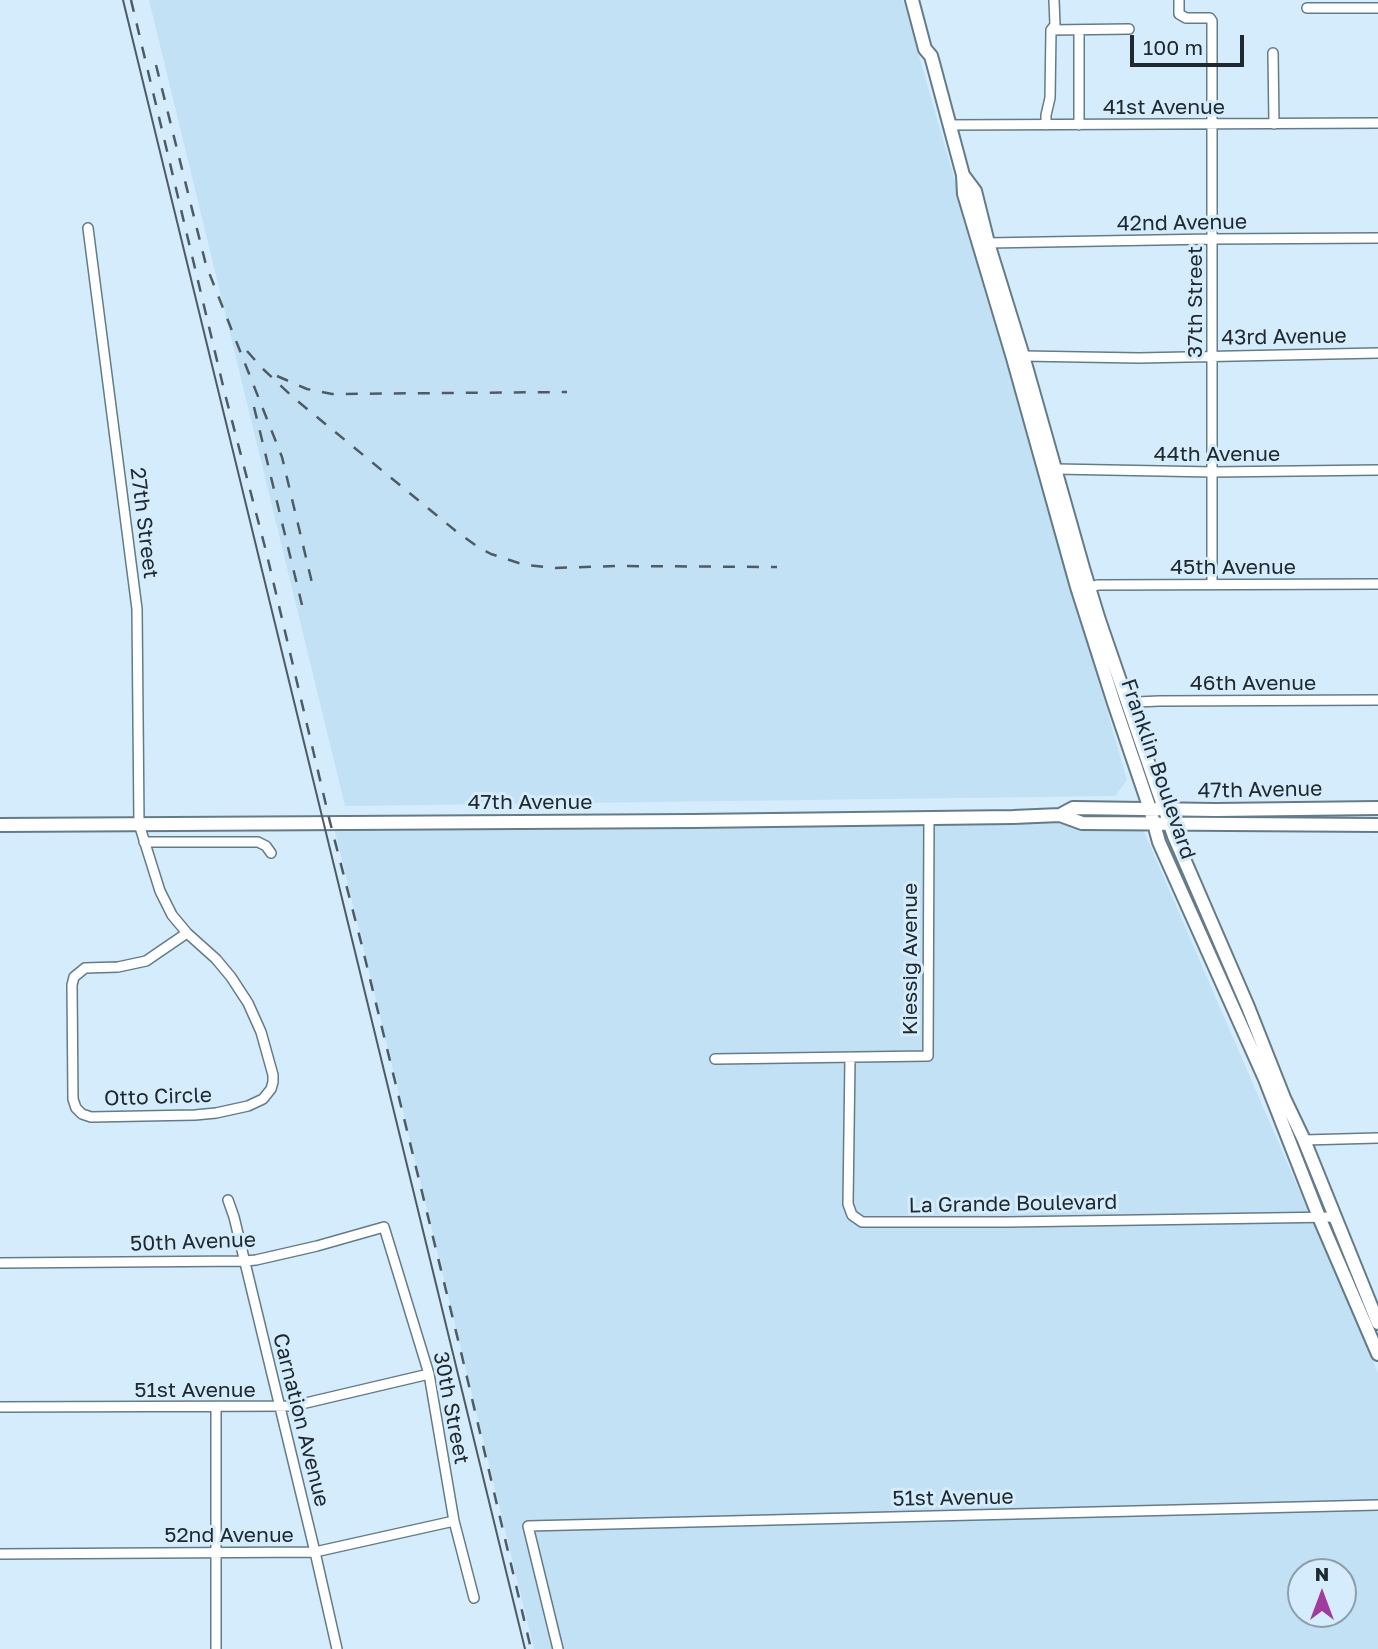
<!DOCTYPE html>
<style>
body{margin:0}
#map{position:relative;width:1378px;height:1649px;overflow:hidden;background:#d4ecfb;font-family:"Golos Text",sans-serif}
canvas{display:block}
.north{position:absolute;left:1287px;top:1558px;width:70px;height:70px;box-sizing:border-box;background:#d4ecfb;border:2px solid #8c9ea9;border-radius:50%;rotate:0deg;font-size:19px;font-weight:700;line-height:28px;text-align:center;color:#20292f}
.north::after{content:'';display:block;margin:auto;width:24px;height:32px;background:#a03ba0;clip-path:polygon(50% 0,100% 100%,50% 72%,0 100%)}
.scale{position:absolute;left:1130px;top:35px;width:114px;height:32px;box-sizing:border-box;border:4px solid #20292f;border-top:0;padding-left:9px;font-size:21px;line-height:24px;white-space:nowrap;color:#20292f;-webkit-text-stroke:5px #d4ecfb;paint-order:stroke}
</style>
<div id="map">
<canvas width="1378" height="1649"></canvas>
<div class="north">N</div>
<div class="scale">100 m</div>
</div>
<script>
const g = document.querySelector('canvas').getContext('2d');
g.lineJoin = 'round';
function fill(path, color) { g.fillStyle = color; g.fill(path, 'evenodd'); }
const shape = rows => new Path2D(rows.map(r => 'M' + r).join(''));
function strokePath(path, color, width, dash) { g.strokeStyle = color; g.lineWidth = width; g.lineCap = dash ? 'butt' : 'round'; g.setLineDash(dash || []); g.stroke(path); }
function drawText(font, color, halo, rows, align = 'center') {
  g.font = font + ' "Golos Text",sans-serif'; g.lineWidth = 6; g.setLineDash([]); g.textBaseline = 'middle'; g.strokeStyle = halo; g.fillStyle = color; for (const [text, x, y, turn = 0] of rows) {
    g.save(); g.translate(x, y); g.rotate((+turn || 0) * Math.PI / 180); g.textAlign = isNaN(turn) ? turn : align; if (halo) g.strokeText(text, 0, 0); g.fillText(text, 0, 0); g.restore();
  }
}
fill(shape([
 [149,0,903,0,1127,780,1115,796,345,806],
 [1139,820,1378,1373,1378,1649,534,1649,333,823],
 [1301,1572,1343,1572,1343,1614,1301,1614]
]), '#c3e1f5');
const street = shape([
 [1179,0,1179,14,1186,18,1210,18,1212,21,1212,584],
 [1307,8,1378,8],
 [1051,30,1129,29],
 [1079,30,1079,125],
 [1273,53,1274,124],
 [950,125,1378,123],
 [1046,125,1046,115,1050,98,1051,30,1055,25,1054,0],
 [88,228,137,609,139,824,160,891,172,915,187,933,216,959,231,977,248,1003,261,1032,273,1075,273,1082,271,1089,263,1099,248,1106,216,1113,195,1115,91,1117,82,1114,76,1108,73,1099,72,985,74,977,85,968,118,967,146,961,187,933],
 [988,243,1212,239,1378,238],
 [1023,356,1139,358,1378,353],
 [1056,469,1213,472,1378,470],
 [1089,587,1098,585,1378,584],
 [1128,705,1137,702,1159,701,1378,700],
 [144,842,258,842,266,846,271,853],
 [850,1058,848,1204,852,1215,862,1222,1008,1222,1335,1217],
 [715,1059,928,1056,929,818],
 [1304,1140,1378,1138],
 [228,1200,234,1217,315,1552,337,1649],
 [0,1263,245,1261,256,1260,317,1246,384,1227,429,1374,454,1521,474,1598],
 [0,1407,293,1406,429,1374],
 [216,1407,216,1649],
 [0,1554,315,1552,454,1521],
 [558,1649,528,1526,1378,1505]
]);
const secondary = shape([
 [912,0,925,49,931,56,933,63,963,175,964,194,1013,358,1077,587,1114,703,1150,809,1159,842,1265,1079,1319,1217,1378,1354],
 [963,175,975,191,988,243,1023,356,1083,568,1099,620,1158,791,1174,836,1248,1007,1284,1098,1304,1140,1378,1323],
 [1060,815,1073,808,1216,810,1378,808],
 [0,825,693,821,1013,817,1060,815,1082,823,1378,825]
]);
strokePath(street, '#657b88', 12);
strokePath(secondary, '#657b88', 16);
strokePath(street, '#fff', 9);
strokePath(secondary, '#fff', 12);
strokePath(shape([
 [123,0,525,1649]
]), '#4f5b64', 2);
strokePath(shape([
 [131,0,225,394,266,551,330,822,362,946,461,1352,531,1649],
 [156,65,206,265,282,457,313,587],
 [247,351,263,369,295,399,457,532,478,547,491,554,525,565,555,568,618,566,777,567],
 [277,376,307,389,332,394,567,392],
 [254,407,302,605]
]), '#4f5b64', 2.5, [12, 12]);
drawText('21px', '#20292f', '#d4ecfb', [
 ["41st Avenue",1164,107],
 ["42nd Avenue",1182,223,-1],
 ["37th Street",1195,302,-90],
 ["43rd Avenue",1284,337,-1],
 ["44th Avenue",1217,454],
 ["27th Street",144,523,83],
 ["45th Avenue",1233,567],
 ["46th Avenue",1253,683],
 ["Franklin Boulevard",1158,769,71],
 ["47th Avenue",1260,790,-1],
 ["47th Avenue",530,802],
 ["Kiessig Avenue",910,959,-90],
 ["Otto Circle",158,1097,-2],
 ["La Grande Boulevard",1013,1204,-1],
 ["50th Avenue",193,1242,-2],
 ["51st Avenue",195,1390],
 ["30th Street",451,1408,79],
 ["Carnation Avenue",301,1420,76],
 ["51st Avenue",953,1498,-1],
 ["52nd Avenue",229,1535]
]);
</script>
